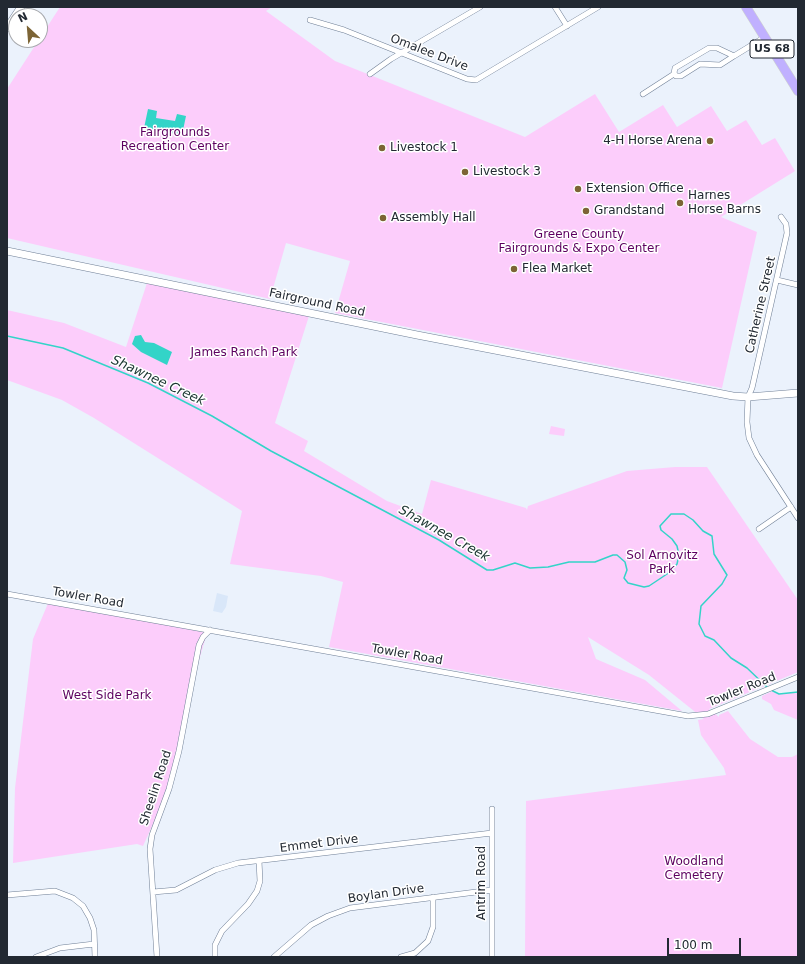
<!DOCTYPE html>
<style>
body{margin:0}
#map{position:relative;width:805px;height:964px;overflow:hidden;background:#ebf2fc;font-family:"DejaVu Sans",sans-serif}
canvas{display:block}
.frame{position:absolute;inset:0;border:8px solid #222932;pointer-events:none}
.north{position:absolute;left:8px;top:8px;width:40px;height:40px;box-sizing:border-box;background:#fff;border:1px solid #a7a9ad;border-radius:50%;rotate:334deg;font-size:11px;font-weight:700;line-height:16px;text-align:center;color:#222932}
.north::after{content:'';display:block;margin:auto;width:14px;height:18px;background:#7c6435;clip-path:polygon(50% 0,100% 100%,50% 72%,0 100%)}
.scale{position:absolute;left:667px;top:938px;width:74px;height:18px;box-sizing:border-box;border:2px solid #222932;border-top:0;padding-left:5px;font-size:12px;line-height:14px;white-space:nowrap;color:#222932;-webkit-text-stroke:3px #fff;paint-order:stroke}
</style>
<div id="map">
<canvas width="805" height="964"></canvas>
<div class="frame"></div>
<div class="north">N</div>
<div class="scale">100 m</div>
</div>
<script>
const g = document.querySelector('canvas').getContext('2d');
g.lineJoin = 'round';
function fill(path, color) { g.fillStyle = color; g.fill(path, 'evenodd'); }
const shape = rows => new Path2D(rows.map(r => 'M' + r).join(''));
function strokePath(path, color, width, dash) { g.strokeStyle = color; g.lineWidth = width; g.lineCap = dash ? 'butt' : 'round'; g.setLineDash(dash || []); g.stroke(path); }
function drawText(font, color, halo, rows, align = 'center') {
  g.font = font + ' "DejaVu Sans",sans-serif'; g.lineWidth = 3; g.setLineDash([]); g.textBaseline = 'middle'; g.strokeStyle = halo; g.fillStyle = color; for (const [text, x, y, turn = 0] of rows) {
    g.save(); g.translate(x, y); g.rotate((+turn || 0) * Math.PI / 180); g.textAlign = isNaN(turn) ? turn : align; if (halo) g.strokeText(text, 0, 0); g.fillText(text, 0, 0); g.restore();
  }
}
fill(shape([
 [217,593,228,596,226,607,222,613,213,611]
]), '#d9e7f9');
fill(shape([
 [60,7,272,7,266,11,335,61,525,137,595,94,619,132,663,105,677,127,711,106,727,131,746,120,762,145,775,138,795,171,721,217,757,232,722,388,335,313,350,261,286,243,270,299,7,238,7,89],
 [147,283,309,316,275,423,308,441,304,451,387,501,422,514,431,480,526,508,527,510,528,506,627,471,675,467,707,467,798,600,798,672,709,709,719,717,719,715,728,711,750,739,778,757,792,757,798,754,798,957,525,957,526,801,726,775,724,768,701,735,698,720,704,719,649,675,588,637,596,659,645,680,682,711,329,647,343,582,321,576,230,564,242,511,94,418,62,400,7,380,7,310,64,323,126,347],
 [551,426,565,429,564,436,549,434],
 [49,601,207,633,189,694,169,789,143,846,137,844,13,863,15,788,33,639],
 [773,691,779,694,798,692,798,720,774,710,771,704,762,699,762,696]
]), '#fccdfb');
fill(shape([
 [148,109,157,111,156,118,175,121,177,114,186,116,182,135,144,128],
 [141,335,145,342,154,343,172,352,167,365,141,352,132,344,135,336]
]), '#33d4c8');
strokePath(shape([
 [7,336,63,348,148,383,212,416,271,451,439,540,487,570,493,570,515,563,530,568,548,567,569,562,595,562,613,555,617,555,625,562,627,570,624,578,628,583,644,587,649,586,670,572,677,564,679,555,677,546,672,539,661,530,660,526,671,514,684,514,693,520,703,531,712,536,714,554,727,575,722,584,701,606,699,624,705,636,714,640,731,658,747,668,768,688],
 [771,690,779,694,798,692]
]), '#33d4c8', 1.5);
const minor = shape([
 [555,7,567,26],
 [310,20,344,30,467,79,476,80,598,7],
 [734,56,720,65,700,64,681,76,676,76,674,73,675,68,709,48,717,48,734,56,765,37],
 [370,74,391,59,480,7],
 [643,94,674,74],
 [781,217,786,224,787,233,752,388,748,397,747,422,749,438,757,455,798,518],
 [777,280,798,285],
 [759,529,791,507],
 [7,594,688,716,708,714,798,677],
 [153,892,176,890,215,870,238,863,492,833],
 [7,895,55,891,73,898,83,906,90,918,94,930,95,957],
 [36,957,60,948,94,944],
 [157,957,150,849,152,835,169,789,179,751,199,645,203,637,210,630],
 [215,957,215,945,222,931,248,904,257,891,260,881,259,861],
 [274,957,311,925,328,916,350,908,492,890],
 [401,957,415,953,428,941,433,927,433,897],
 [492,957,492,809]
]);
const tertiary = shape([
 [7,28,21,7],
 [7,251,417,335,733,396,748,397,798,393]
]);
const trunk = shape([
 [746,7,798,91]
]);
strokePath(minor, '#6f7f96', 6);
strokePath(tertiary, '#6f7f96', 8);
strokePath(trunk, '#ced0d2', 10);
strokePath(minor, '#fff', 5);
strokePath(tertiary, '#fff', 7);
strokePath(trunk, '#c0b0ff', 9);
for (const [x, y, r, color] of [
 [710,141,4,"#7c6435"],
 [382,148,4,"#7c6435"],
 [465,172,4,"#7c6435"],
 [578,189,4,"#7c6435"],
 [680,203,4,"#7c6435"],
 [586,211,4,"#7c6435"],
 [383,218,4,"#7c6435"],
 [514,269,4,"#7c6435"]
]) { const dot = new Path2D(); dot.arc(x, y, r, 0, 2 * Math.PI); g.fillStyle = color; g.fill(dot); strokePath(dot, '#fff', 1.5); }
for (const [x, y, w] of [
 [772,49,44]
]) { const box = new Path2D(); box.roundRect(x - w / 2, y - 9, w, 18, 3); g.fillStyle = '#fff'; g.fill(box); strokePath(box, '#222932', 1); }
drawText('bold 11px', '#222932', null, [
 ["US 68",772,49]
]);
drawText('12px', '#222932', '#fff', [
 ["Omalee Drive",429,53,21],
 ["Fairground Road",317,303,12],
 ["Catherine Street",761,305,-77],
 ["Towler Road",88,598,10],
 ["Towler Road",407,655,10],
 ["Towler Road",742,690,-22],
 ["Sheelin Road",156,788,-72],
 ["Emmet Drive",319,844,-7],
 ["Antrim Road",482,883,-90],
 ["Boylan Drive",386,894,-8]
]);
drawText('12px', '#5d0060', '#fff', [
 ["Fairgrounds",175,133],
 ["Recreation Center",175,147],
 ["Greene County",579,235],
 ["Fairgrounds & Expo Center",579,249],
 ["James Ranch Park",244,353],
 ["Sol Arnovitz",662,556],
 ["Park",662,570],
 ["West Side Park",107,696],
 ["Woodland",694,862],
 ["Cemetery",694,876]
]);
drawText('12px', '#222932', '#fff', [
 ["4-H Horse Arena",702,141,"right"],
 ["Livestock 1",390,148],
 ["Livestock 3",473,172],
 ["Extension Office",586,189],
 ["Harnes",688,196],
 ["Horse Barns",688,210],
 ["Grandstand",594,211],
 ["Assembly Hall",391,218],
 ["Flea Market",522,269]
], 'left');
drawText('italic 13px', '#1b3431', '#fff', [
 ["Shawnee Creek",158,381,25],
 ["Shawnee Creek",444,534,29]
]);
</script>
